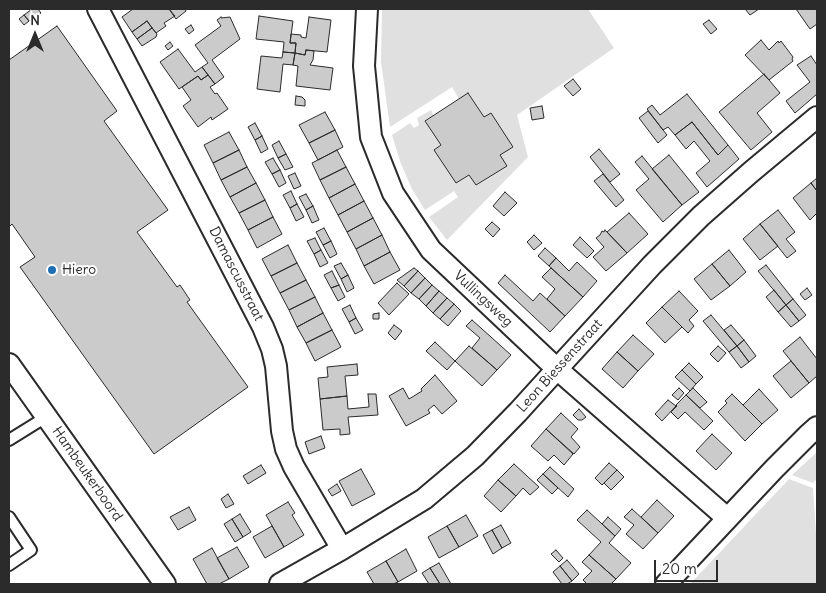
<!DOCTYPE html>
<style>
body{margin:0}
#map{position:relative;width:826px;height:593px;overflow:hidden;background:#fff;font-family:Delius,sans-serif}
canvas{display:block}
.frame{position:absolute;inset:0;border:10px solid #2b2b2b;pointer-events:none}
.north{position:absolute;left:10px;top:10px;width:50px;height:50px;-webkit-text-stroke:4px #fff;paint-order:stroke;rotate:0deg;font-size:14px;font-weight:700;line-height:20px;text-align:center;color:#2b2b2b}
.north::after{content:'';display:block;margin:auto;width:18px;height:22px;background:#2b2b2b;clip-path:polygon(50% 0,100% 100%,50% 72%,0 100%)}
.scale{position:absolute;left:654px;top:560px;width:64px;height:22px;box-sizing:border-box;border:2px solid #2b2b2b;border-top:0;padding-left:6px;font-size:15px;line-height:18px;white-space:nowrap;color:#2b2b2b;-webkit-text-stroke:4px #fff;paint-order:stroke}
</style>
<div id="map">
<canvas width="826" height="593"></canvas>
<div class="frame"></div>
<div class="north">N</div>
<div class="scale">20 m</div>
</div>
<script>
const g = document.querySelector('canvas').getContext('2d');
g.lineJoin = 'round';
function fill(path, color) { g.fillStyle = color; g.fill(path, 'evenodd'); }
const shape = rows => new Path2D(rows.map(r => 'M' + r).join(''));
function strokePath(path, color, width, dash) { g.strokeStyle = color; g.lineWidth = width; g.lineCap = dash ? 'butt' : 'round'; g.setLineDash(dash || []); g.stroke(path); }
function drawText(font, color, halo, rows, align = 'center') {
  g.font = font + ' Delius,sans-serif'; g.lineWidth = 4; g.setLineDash([]); g.textBaseline = 'middle'; g.strokeStyle = halo; g.fillStyle = color; for (const [text, x, y, turn = 0] of rows) {
    g.save(); g.translate(x, y); g.rotate((+turn || 0) * Math.PI / 180); g.textAlign = isNaN(turn) ? turn : align; if (halo) g.strokeText(text, 0, 0); g.fillText(text, 0, 0); g.restore();
  }
}
fill(shape([
 [382,9,588,9,614,48,517,115,528,157,447,240,429,217,458,197,454,191,425,210,412,189,401,164,392,135,410,123,414,128,419,125,417,118,431,110,434,116,425,121,441,145,434,150,456,183,469,175,477,185,506,166,500,155,513,147,491,113,484,117,469,94,459,99,452,87,390,127,381,62],
 [817,452,817,480,814,481,813,483,792,475],
 [789,479,813,488,817,548,817,584,690,584]
]), '#e0e0e0');
const building = shape([
 [32,9,38,9,41,13,29,21,24,15,32,9],
 [133,9,169,9,175,16,164,23,166,26,156,33,147,21,132,32,122,17,133,9],
 [169,9,185,9,186,11,176,19,169,9],
 [745,9,759,9,750,15,745,9],
 [796,9,817,9,817,24,810,29,796,9],
 [24,15,29,21,24,25,19,19,24,15],
 [259,16,293,21,290,43,296,43,295,53,283,52,284,42,256,39,259,16],
 [221,17,221,18,230,17,240,39,212,60,224,77,215,84,202,67,208,63,195,45,221,26,217,20,221,17],
 [309,17,331,20,327,52,306,50,305,55,295,53,296,43,290,43,291,34,301,35,301,37,306,38,309,17],
 [709,20,717,29,711,34,703,24,709,20],
 [147,21,152,28,137,39,132,32,147,21],
 [191,25,194,30,189,34,185,29,191,25],
 [57,26,117,111,104,121,168,210,137,232,177,287,180,285,190,300,187,302,248,387,154,454,20,267,35,257,12,224,9,227,9,60,57,26],
 [152,28,157,34,156,37,142,46,137,39,152,28],
 [761,40,769,50,778,41,779,43,781,41,793,57,792,59,793,61,769,80,745,55,761,40],
 [170,42,173,46,168,50,165,46,170,42],
 [178,49,195,72,202,67,208,75,201,80,198,76,179,89,160,62,178,49],
 [306,50,314,51,313,60,310,65,333,68,330,90,296,86,298,66,293,65,295,53,305,55,306,50],
 [283,52,295,53,293,65,283,64,280,92,257,89,261,56,282,58,283,52],
 [811,56,817,65,817,94,795,113,786,101,810,82,797,65,811,56],
 [764,74,780,93,757,113,772,132,751,150,719,112,764,74],
 [208,75,215,84,210,87,215,94,217,93,228,109,212,120,211,117,198,127,183,106,191,100,182,87,198,76,201,80,208,75],
 [573,79,581,89,573,96,564,86,573,79],
 [468,93,484,117,491,113,513,147,500,155,507,166,476,185,469,175,456,183,434,150,441,145,425,121,468,93],
 [687,94,728,145,718,155,692,122,675,135,668,127,663,130,647,109,652,105,660,115,687,94],
 [296,96,302,97,305,100,305,106,295,105,296,96],
 [542,106,544,118,532,120,530,108,542,106],
 [648,111,667,135,658,143,639,118,648,111],
 [325,112,335,130,309,143,299,125,325,112],
 [692,122,718,155,728,145,739,159,707,187,696,173,710,161,694,141,686,149,675,135,692,122],
 [255,123,262,136,255,140,248,127,255,123],
 [335,130,343,147,318,160,309,143,335,130],
 [229,132,239,150,213,163,204,145,229,132],
 [262,136,268,149,261,153,255,140,262,136],
 [279,141,286,154,278,158,272,145,279,141],
 [599,149,620,174,610,182,590,157,599,149],
 [239,150,247,167,221,180,213,163,239,150],
 [337,150,346,167,320,180,312,163,337,150],
 [286,154,293,167,285,170,278,158,286,154],
 [669,155,699,192,682,205,652,169,669,155],
 [642,156,682,205,663,222,636,190,649,179,635,162,642,156],
 [273,158,280,170,272,174,265,162,273,158],
 [247,167,256,183,230,197,221,180,247,167],
 [346,167,355,184,329,198,320,180,346,167],
 [280,170,286,183,279,187,272,174,280,170],
 [295,173,301,186,294,189,288,176,295,173],
 [603,174,624,200,616,207,594,181,603,174],
 [817,178,817,191,811,183,817,178],
 [256,183,265,200,239,213,230,197,256,183],
 [811,183,817,191,817,213,810,220,793,198,811,183],
 [355,184,364,201,338,215,329,198,355,184],
 [291,191,297,204,290,208,283,195,291,191],
 [505,192,517,203,504,216,493,206,505,192],
 [306,194,313,206,306,210,299,197,306,194],
 [265,200,273,217,248,230,239,213,265,200],
 [364,201,373,218,347,232,338,215,364,201],
 [297,204,304,217,296,221,290,208,297,204],
 [313,206,319,220,312,223,306,210,313,206],
 [778,210,795,232,786,239,796,251,787,258,760,224,778,210],
 [629,213,648,234,627,253,607,232,629,213],
 [273,217,282,234,257,248,248,230,273,217],
 [373,218,382,235,356,249,347,232,373,218],
 [492,222,500,229,493,237,485,229,492,222],
 [760,224,778,246,760,260,743,239,760,224],
 [324,228,331,241,323,245,316,232,324,228],
 [605,230,627,253,606,271,593,257,604,247,596,238,600,235,602,231,604,232,605,230],
 [382,235,390,252,364,266,356,249,382,235],
 [534,235,542,243,534,250,527,242,534,235],
 [580,237,594,251,587,258,573,245,580,237],
 [315,238,321,250,314,254,307,241,315,238],
 [331,241,337,254,330,258,323,245,331,241],
 [288,245,297,263,271,276,262,259,288,245],
 [545,248,556,258,549,266,538,256,545,248],
 [321,250,328,263,320,267,314,254,321,250],
 [729,250,746,272,730,286,712,264,729,250],
 [390,252,400,270,374,284,364,266,390,252],
 [556,258,569,271,577,262,597,281,583,297,549,266,556,258],
 [297,263,306,280,280,293,271,276,297,263],
 [341,263,348,275,341,279,334,266,341,263],
 [712,264,730,286,711,300,694,279,712,264],
 [766,265,793,299,786,305,758,271,766,265],
 [414,268,418,271,404,286,397,280,414,268],
 [551,268,583,297,565,316,547,299,555,289,542,277,551,268],
 [332,271,339,285,331,288,324,275,332,271],
 [418,271,425,278,411,293,404,286,418,271],
 [348,275,354,288,347,292,341,279,348,275],
 [505,275,533,301,540,293,565,316,550,332,498,283,505,275],
 [425,278,432,285,419,299,411,293,425,278],
 [306,280,315,297,289,310,280,293,306,280],
 [397,283,409,294,389,315,378,303,397,283],
 [339,285,345,297,338,301,331,288,339,285],
 [432,285,439,291,426,306,419,299,432,285],
 [807,288,812,295,805,300,800,294,807,288],
 [774,290,786,305,778,312,766,297,774,290],
 [439,291,447,298,433,313,426,306,439,291],
 [679,291,698,311,689,320,694,326,688,333,662,307,679,291],
 [315,297,323,313,297,327,289,310,315,297],
 [447,298,454,304,440,319,433,313,447,298],
 [793,299,806,315,799,321,786,305,793,299],
 [454,304,461,311,448,326,440,319,454,304],
 [350,305,356,318,349,322,342,309,350,305],
 [786,305,799,321,791,327,778,312,786,305],
 [662,307,682,327,665,343,646,323,662,307],
 [323,313,332,330,306,343,297,327,323,313],
 [379,313,379,319,373,319,373,314,379,313],
 [711,315,737,346,729,352,703,321,711,315],
 [356,318,363,330,355,334,349,322,356,318],
 [472,320,511,355,497,370,472,348,480,338,466,326,472,320],
 [394,325,402,331,395,340,388,333,394,325],
 [731,325,744,340,737,346,724,330,731,325],
 [332,330,341,347,315,361,306,343,332,330],
 [633,335,654,354,638,371,617,352,633,335],
 [800,337,817,359,817,376,809,383,783,351,800,337],
 [744,340,756,356,749,362,737,346,744,340],
 [435,342,455,361,447,370,426,351,435,342],
 [469,346,497,370,482,386,455,361,469,346],
 [718,346,726,353,718,362,710,354,718,346],
 [737,346,749,362,741,368,729,352,737,346],
 [617,352,638,371,623,388,602,369,617,352],
 [791,361,809,383,791,398,773,376,791,361],
 [689,363,703,377,696,384,682,370,689,363],
 [357,364,358,375,345,376,347,396,320,399,318,378,328,377,327,367,357,364],
 [682,370,696,384,690,391,675,377,682,370],
 [435,375,457,401,442,414,434,405,428,410,430,413,406,426,389,396,403,388,409,399,422,391,421,389,435,375],
 [679,388,684,393,678,400,672,395,679,388],
 [693,388,707,402,700,408,686,395,693,388],
 [759,389,778,410,762,424,743,405,759,389],
 [368,394,376,394,378,415,348,417,350,434,340,435,340,429,323,430,320,399,347,396,348,409,369,407,368,394],
 [732,394,762,424,745,441,718,412,727,403,725,401,732,394],
 [686,395,713,421,704,430,685,412,678,419,671,412,677,406,676,405,686,395],
 [668,400,676,406,662,421,655,414,668,400],
 [579,409,586,417,582,420,578,420,573,415,579,409],
 [561,413,578,429,571,437,580,447,574,454,546,429,561,413],
 [546,429,573,454,564,465,554,455,548,461,531,446,546,429],
 [712,434,732,453,716,470,696,451,712,434],
 [321,436,325,448,309,454,305,442,321,436],
 [609,463,617,470,602,485,595,478,609,463],
 [514,464,539,487,530,495,523,488,516,496,498,480,514,464],
 [261,465,266,473,248,484,243,476,261,465],
 [550,467,574,489,568,497,543,474,550,467],
 [361,469,375,494,352,506,339,481,361,469],
 [617,470,624,477,611,490,604,483,617,470],
 [543,474,558,488,552,494,537,480,543,474],
 [498,480,516,496,501,512,484,496,498,480],
 [337,484,341,491,332,496,328,490,337,484],
 [228,494,234,504,226,508,221,499,228,494],
 [657,500,674,516,658,533,641,517,657,500],
 [288,502,295,513,292,515,304,535,284,547,266,515,288,502],
 [189,507,196,520,178,530,170,517,189,507],
 [632,509,658,533,643,549,626,534,634,525,624,517,632,509],
 [587,510,615,536,609,543,631,563,616,579,589,555,601,542,577,520,587,510],
 [240,514,251,532,243,537,232,519,240,514],
 [466,515,478,536,459,547,447,526,466,515],
 [608,517,621,529,615,536,602,524,608,517],
 [232,519,243,537,235,542,224,524,232,519],
 [501,525,511,543,502,548,492,530,501,525],
 [272,526,284,547,265,558,253,537,272,526],
 [447,526,459,547,439,558,428,537,447,526],
 [492,530,502,548,493,554,483,535,492,530],
 [237,547,249,567,229,579,217,558,237,547],
 [212,548,229,579,219,584,207,584,193,559,212,548],
 [406,549,417,571,398,582,386,561,406,549],
 [556,550,563,558,559,562,551,554,556,550],
 [589,555,616,579,611,584,587,584,583,580,592,571,582,562,589,555],
 [567,560,579,574,572,581,560,566,567,560],
 [386,561,398,582,393,584,374,584,367,572,386,561],
 [439,563,451,584,440,584,430,568,439,563],
 [560,566,572,581,567,584,562,584,553,572,560,566],
 [430,568,440,584,429,584,422,573,430,568]
]);
fill(building, '#cbcbcb');
strokePath(building, '#2b2b2b', 1);
const lane = shape([
 [9,440,46,417],
 [9,517,31,550,9,565]
]);
const street = shape([
 [98,9,263,327,272,349,276,366,282,431,286,449,294,467,342,549],
 [367,9,364,66,371,137,393,193,431,250,557,369,727,518],
 [9,364,165,584],
 [280,584,342,549,424,499,475,456,518,412,557,369,652,265,701,216,751,172,817,117],
 [666,584,774,469,808,435,817,427]
]);
strokePath(lane, '#2b2b2b', 14);
strokePath(street, '#2b2b2b', 24);
strokePath(lane, '#fff', 10);
strokePath(street, '#fff', 20);
for (const [x, y, r, color] of [
 [52,270,5,"#1f6fb2"]
]) { const dot = new Path2D(); dot.arc(x, y, r, 0, 2 * Math.PI); g.fillStyle = color; g.fill(dot); strokePath(dot, '#fff', 2); }
drawText('14px', '#2b2b2b', '#fff', [
 ["Hiero",62,270]
], 'left');
drawText('14px', '#2b2b2b', '#fff', [
 ["Damascusstraat",236,274,63],
 ["Vullingsweg",483,299,43],
 ["Leon Biessenstraat",560,366,-48],
 ["Hambeukerboord",87,474,55]
]);
</script>
